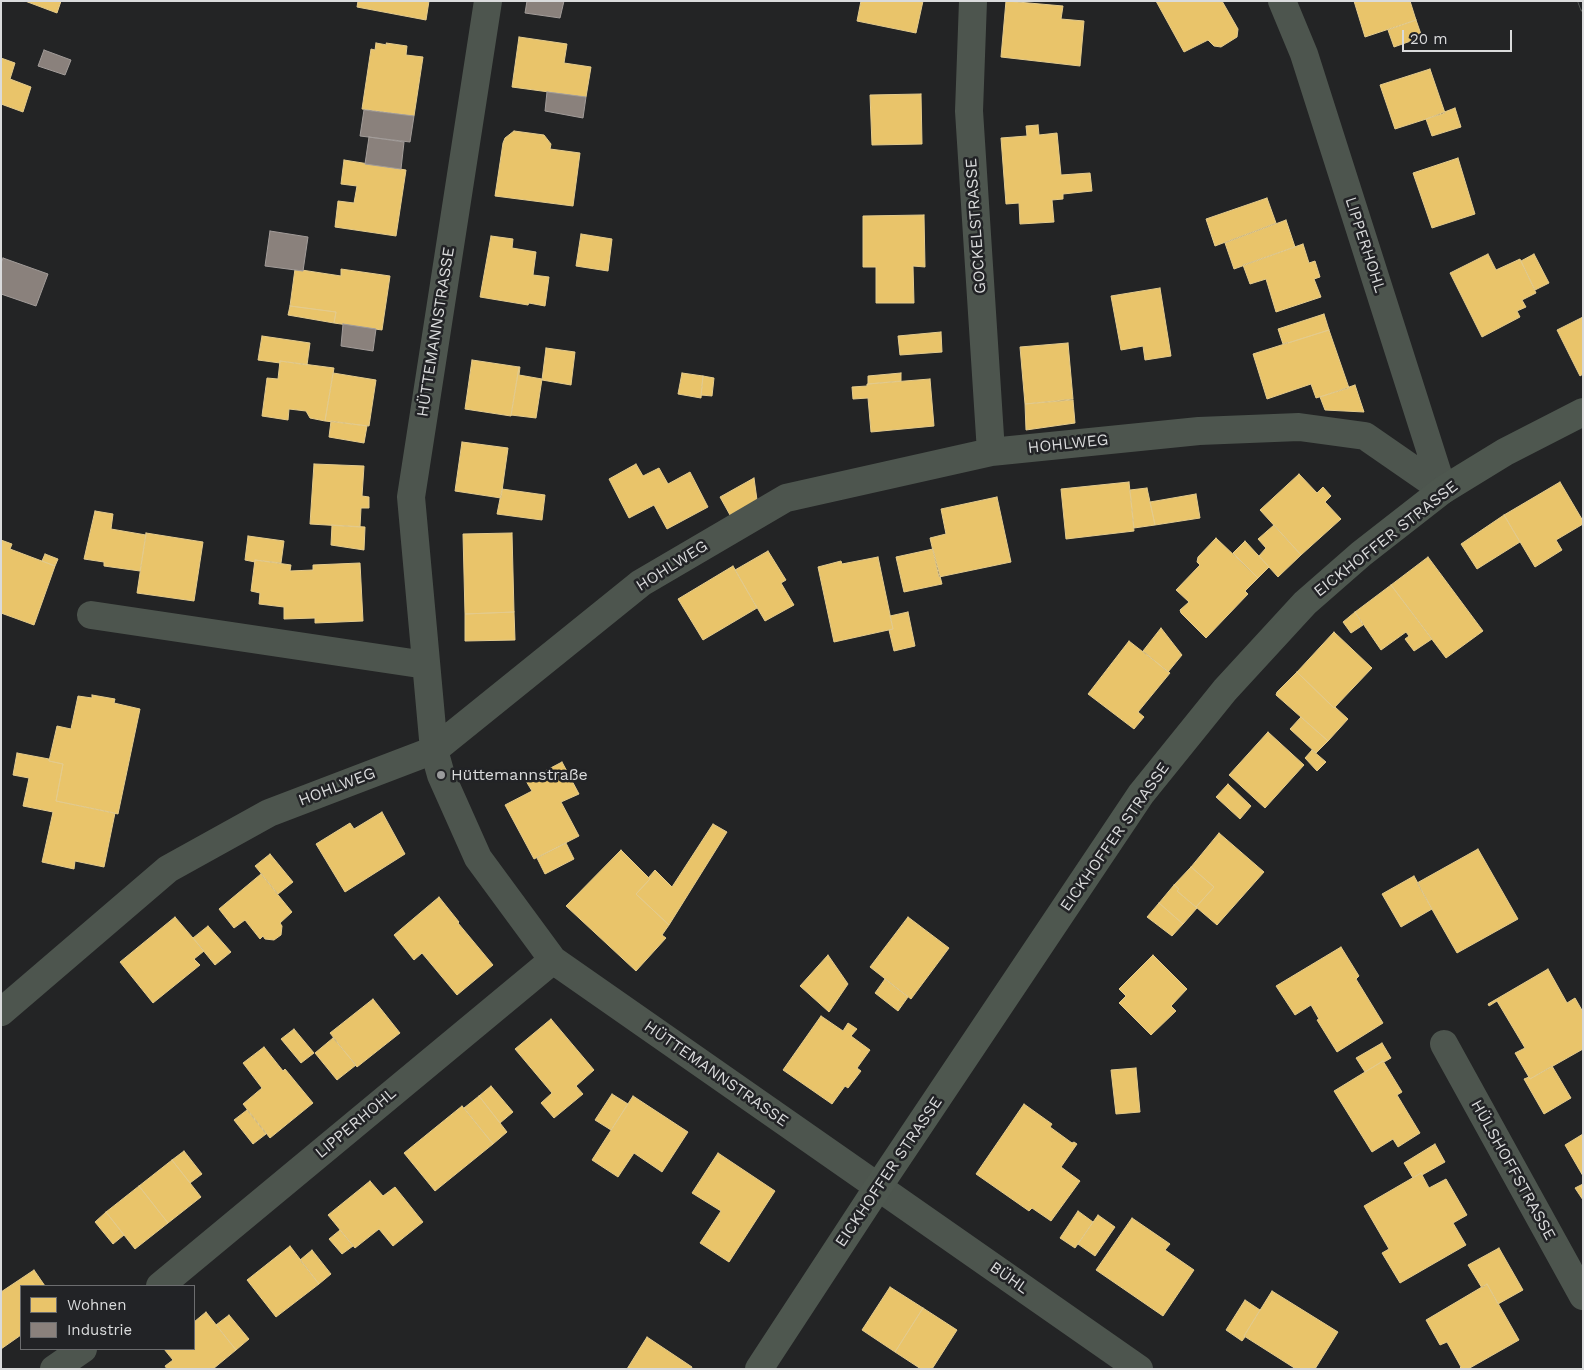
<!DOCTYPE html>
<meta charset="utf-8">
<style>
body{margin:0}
#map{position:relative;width:1584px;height:1370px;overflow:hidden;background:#232425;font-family:"Work Sans",sans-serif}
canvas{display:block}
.frame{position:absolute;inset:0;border:2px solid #dadbdc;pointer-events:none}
.legend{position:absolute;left:20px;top:1285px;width:175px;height:65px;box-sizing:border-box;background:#222326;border:1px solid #6c6d6f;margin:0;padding:6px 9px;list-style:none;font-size:15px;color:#dadbdc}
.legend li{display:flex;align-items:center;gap:10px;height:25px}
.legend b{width:25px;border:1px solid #6c6d6f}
.scale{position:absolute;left:1402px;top:30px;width:110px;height:22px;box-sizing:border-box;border:2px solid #dadbdc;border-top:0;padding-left:6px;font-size:15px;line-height:18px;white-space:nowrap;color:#dadbdc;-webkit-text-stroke:4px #222326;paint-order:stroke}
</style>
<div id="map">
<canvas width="1584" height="1370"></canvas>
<div class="frame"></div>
<ul class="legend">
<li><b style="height:14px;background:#e9c46a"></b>Wohnen</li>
<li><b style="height:14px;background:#8a817c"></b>Industrie</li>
</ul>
<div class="scale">20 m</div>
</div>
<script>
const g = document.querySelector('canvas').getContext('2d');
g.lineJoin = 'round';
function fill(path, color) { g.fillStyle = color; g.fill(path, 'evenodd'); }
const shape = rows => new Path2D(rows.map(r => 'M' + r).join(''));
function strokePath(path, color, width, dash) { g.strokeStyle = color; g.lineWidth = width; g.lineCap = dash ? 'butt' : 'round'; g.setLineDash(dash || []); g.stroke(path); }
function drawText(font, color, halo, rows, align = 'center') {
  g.font = font + ' "Work Sans",sans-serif'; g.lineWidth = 5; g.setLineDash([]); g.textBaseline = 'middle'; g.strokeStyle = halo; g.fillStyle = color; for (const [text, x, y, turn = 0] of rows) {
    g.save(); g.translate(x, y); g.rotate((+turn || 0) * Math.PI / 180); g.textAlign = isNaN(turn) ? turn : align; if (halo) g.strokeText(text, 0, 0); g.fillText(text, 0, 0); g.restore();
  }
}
const homes = shape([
 [25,1,61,1,57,13,25,1],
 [358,1,429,1,426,20,357,7,358,1],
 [861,1,923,1,916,33,857,21,861,1],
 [1006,1,1063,6,1061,19,1084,21,1080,66,1001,57,1006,1],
 [1156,1,1222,1,1238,29,1237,37,1221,47,1214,46,1208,40,1184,52,1156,1],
 [1354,1,1410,1,1416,20,1365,37,1354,1],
 [1416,20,1422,37,1394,47,1388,30,1416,20],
 [519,37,567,44,564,63,591,67,586,97,512,87,519,37],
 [376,43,387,45,386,43,407,46,406,55,423,57,414,116,362,109,371,49,375,50,376,43],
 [1,58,15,63,10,79,31,87,23,112,1,104,1,58],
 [1430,69,1445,113,1395,129,1380,85,1430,69],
 [921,94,922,144,872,145,870,95,921,94],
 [1455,108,1461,127,1432,136,1426,119,1455,108],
 [1038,125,1039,135,1057,133,1061,175,1090,173,1092,191,1063,194,1063,199,1052,200,1054,222,1020,224,1019,203,1006,204,1001,138,1027,136,1026,126,1038,125],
 [514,131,544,135,551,144,550,149,580,153,573,206,495,196,503,143,505,138,514,131],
 [1458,158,1475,214,1432,228,1413,173,1458,158],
 [344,160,406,170,396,236,335,227,338,201,354,203,357,186,341,184,344,160],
 [1267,198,1276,223,1215,246,1206,219,1267,198],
 [924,215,925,267,913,266,914,303,876,303,876,267,863,267,863,216,924,215],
 [1286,220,1295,247,1234,269,1225,243,1286,220],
 [581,234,612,239,608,271,576,266,581,234],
 [491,236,513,239,512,248,536,252,533,275,549,277,545,306,529,303,528,305,480,297,491,236],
 [1303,244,1309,263,1315,261,1320,277,1314,279,1321,297,1276,312,1266,279,1250,284,1243,265,1303,244],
 [1488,254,1496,270,1520,259,1536,293,1522,300,1526,307,1517,311,1520,317,1482,337,1450,273,1488,254],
 [1534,254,1549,283,1535,290,1521,261,1534,254],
 [295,269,341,276,341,269,390,276,382,330,334,323,336,312,290,306,295,269],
 [1160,288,1171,356,1145,360,1143,346,1121,350,1111,296,1160,288],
 [290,306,336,312,334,323,288,315,290,306],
 [1324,314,1329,330,1288,343,1288,342,1283,344,1278,329,1324,314],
 [1583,317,1583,374,1580,376,1557,330,1583,317],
 [1329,330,1349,388,1316,398,1311,384,1267,399,1253,354,1329,330],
 [941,332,942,352,900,355,898,336,941,332],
 [262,336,310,343,307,365,280,361,280,363,258,360,262,336],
 [1068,343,1073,399,1025,404,1020,347,1068,343],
 [546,348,575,352,571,385,542,380,546,348],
 [472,360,519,367,511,416,465,409,472,360],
 [280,361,334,368,325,421,310,418,306,411,289,409,288,420,262,416,267,378,278,379,280,361],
 [519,367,520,367,519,375,542,379,536,418,511,415,519,367],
 [333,373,376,380,369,426,325,421,333,373],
 [682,373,703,376,701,398,678,394,682,373],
 [901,373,901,381,868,384,868,376,901,373],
 [703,376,714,378,712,396,701,395,703,376],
 [930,379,934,426,871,432,868,398,853,399,852,387,867,386,867,384,868,384,930,379],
 [1355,385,1364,412,1325,410,1320,397,1355,385],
 [1073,400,1075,423,1026,430,1025,404,1073,400],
 [331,421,367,426,364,443,329,437,331,421],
 [462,442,508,448,501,498,455,491,462,442],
 [314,464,364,466,362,496,369,497,369,508,361,508,360,527,310,524,314,464],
 [636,464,643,476,659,468,668,484,690,472,708,507,667,529,654,505,629,518,609,479,636,464],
 [1299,474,1317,493,1323,487,1331,496,1325,502,1341,519,1301,555,1260,510,1299,474],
 [754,478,757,500,730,515,720,497,754,478],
 [1129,482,1134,531,1066,539,1061,489,1129,482],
 [1560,482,1583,521,1583,524,1556,540,1562,550,1535,567,1504,515,1560,482],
 [1147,488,1155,525,1134,528,1130,490,1147,488],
 [502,489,545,495,542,520,497,514,502,489],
 [1196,494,1200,518,1155,525,1150,502,1196,494],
 [997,497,1011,562,939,577,930,538,946,534,941,509,997,497],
 [95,511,113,514,111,529,146,535,140,571,104,566,104,562,84,559,95,511],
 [1504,515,1520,542,1477,569,1461,544,1504,515],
 [332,525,365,527,364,550,331,545,332,525],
 [1274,525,1301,555,1278,577,1259,556,1266,548,1258,539,1274,525],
 [146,533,203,542,194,601,137,593,146,533],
 [512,533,514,612,465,614,463,534,512,533],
 [248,536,284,541,281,563,255,560,255,562,245,560,248,536],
 [1216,538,1258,578,1245,591,1248,594,1206,638,1181,613,1180,610,1189,602,1176,590,1200,565,1197,562,1198,557,1216,538],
 [1,540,12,544,10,549,55,566,34,625,1,613,1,540],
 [1245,541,1269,567,1258,578,1233,553,1245,541],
 [933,549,942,584,904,592,896,557,933,549],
 [768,551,786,580,781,583,794,605,765,621,735,570,768,551],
 [45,554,58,559,55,566,42,561,45,554],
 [878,557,893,629,834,642,818,567,841,561,842,564,878,557],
 [1428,557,1483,631,1446,658,1391,585,1428,557],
 [255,560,291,565,290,571,313,570,313,565,360,563,363,621,315,623,315,618,284,619,284,607,259,604,260,593,251,591,255,560],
 [733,566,757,608,703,640,678,599,733,566],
 [1391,585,1432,639,1414,651,1405,639,1409,636,1406,632,1381,650,1355,612,1391,585],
 [514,612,515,640,465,641,465,614,514,612],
 [908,612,915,646,894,651,889,630,893,629,890,616,908,612],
 [1355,612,1363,625,1351,633,1343,622,1355,612],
 [1161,628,1182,655,1168,672,1143,651,1161,628],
 [1334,632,1372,668,1334,708,1297,672,1334,632],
 [1129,641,1170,673,1138,712,1144,717,1134,729,1088,694,1129,641],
 [1297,672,1334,708,1335,707,1348,719,1328,741,1276,695,1277,692,1297,672],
 [92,695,115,699,114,703,140,709,118,814,56,801,63,764,49,761,57,726,71,729,78,696,92,698,92,695],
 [1301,717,1328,741,1316,753,1290,729,1301,717],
 [1268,732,1304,765,1265,808,1229,775,1268,732],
 [1312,750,1326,762,1317,771,1305,758,1312,750],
 [17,753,49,759,49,761,63,764,56,801,115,813,104,867,75,861,74,869,42,862,53,812,23,806,29,778,13,775,17,753],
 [562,762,579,794,561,802,579,836,534,859,505,805,532,791,526,781,562,762],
 [1228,784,1251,806,1240,819,1216,797,1228,784],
 [382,812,405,854,345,892,316,844,350,823,354,829,382,812],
 [713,824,727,832,669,925,636,894,650,879,649,877,655,870,672,887,713,824],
 [1219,833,1264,872,1217,925,1196,907,1214,887,1191,867,1219,833],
 [566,843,574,859,545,874,537,858,566,843],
 [1478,849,1518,919,1457,953,1417,883,1478,849],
 [621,850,650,879,636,894,669,925,662,935,666,938,636,971,566,906,621,850],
 [270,854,293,882,278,894,255,866,270,854],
 [1191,867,1214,887,1196,907,1177,891,1179,889,1174,885,1191,867],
 [261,874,292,912,280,923,282,926,281,935,274,940,265,939,263,936,260,939,245,920,234,928,219,909,261,874],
 [1414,876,1432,909,1401,927,1382,894,1414,876],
 [1174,885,1179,889,1177,891,1197,908,1183,924,1159,903,1174,885],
 [439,897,459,922,458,923,493,965,457,995,422,953,414,960,394,935,439,897],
 [1159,903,1183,924,1172,936,1147,917,1159,903],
 [175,917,204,951,194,959,200,965,153,1003,120,962,175,917],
 [908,917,949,948,911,999,870,967,908,917],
 [208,926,231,952,215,965,193,938,208,926],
 [1341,947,1359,976,1356,979,1383,1023,1337,1052,1317,1020,1319,1019,1311,1005,1295,1015,1276,986,1341,947],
 [828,955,848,984,829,1012,800,986,828,955],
 [1153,955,1187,989,1171,1006,1176,1011,1151,1035,1119,1003,1126,996,1119,989,1153,955],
 [1548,969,1567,1003,1575,998,1583,1012,1583,1049,1530,1079,1515,1053,1525,1048,1497,1001,1489,1006,1488,1004,1548,969],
 [885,979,908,997,898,1011,875,993,885,979],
 [373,999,400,1033,357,1067,330,1033,373,999],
 [821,1016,843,1031,848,1023,857,1029,851,1036,870,1050,857,1068,861,1071,848,1088,845,1086,832,1104,783,1070,821,1016],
 [551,1019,594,1070,576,1086,583,1094,554,1118,541,1103,552,1093,515,1049,551,1019],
 [294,1029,314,1053,301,1063,281,1039,294,1029],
 [333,1038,356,1065,337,1080,315,1053,333,1038],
 [1382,1043,1391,1058,1384,1062,1383,1061,1365,1072,1356,1058,1382,1043],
 [264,1047,283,1071,285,1069,313,1103,270,1138,243,1104,262,1088,243,1063,264,1047],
 [1383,1061,1402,1092,1397,1095,1420,1133,1398,1147,1393,1139,1372,1152,1334,1091,1383,1061],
 [1552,1066,1571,1098,1544,1114,1524,1079,1529,1077,1530,1079,1552,1066],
 [1136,1068,1140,1112,1116,1114,1111,1070,1136,1068],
 [491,1086,513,1112,500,1123,479,1096,491,1086],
 [612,1094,628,1104,611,1130,595,1120,612,1094],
 [479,1096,507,1132,493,1144,464,1108,479,1096],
 [633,1096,688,1132,662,1172,634,1153,618,1177,592,1160,633,1096],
 [1024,1104,1052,1124,1050,1127,1072,1143,1074,1142,1077,1144,1061,1167,1080,1181,1051,1221,1032,1208,1029,1211,976,1174,1024,1104],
 [462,1106,493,1144,435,1191,404,1153,462,1106],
 [247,1110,266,1134,253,1144,234,1120,247,1110],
 [1583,1134,1583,1176,1565,1145,1583,1134],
 [1435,1144,1445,1162,1422,1175,1421,1173,1413,1178,1404,1163,1435,1144],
 [184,1151,202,1174,190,1183,172,1160,184,1151],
 [718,1153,775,1191,729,1262,700,1243,721,1211,692,1193,718,1153],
 [172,1160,201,1197,168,1223,139,1186,172,1160],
 [1421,1173,1429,1188,1446,1179,1467,1215,1453,1223,1466,1245,1400,1283,1382,1253,1389,1249,1364,1206,1421,1173],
 [370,1181,383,1196,395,1187,423,1222,393,1246,379,1229,355,1248,328,1215,370,1181],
 [1583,1184,1583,1200,1575,1188,1583,1184],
 [139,1186,168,1223,135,1249,106,1212,139,1186],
 [1078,1211,1093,1222,1075,1248,1060,1238,1078,1211],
 [106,1212,124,1235,113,1244,95,1222,106,1212],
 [1098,1215,1115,1227,1095,1256,1078,1244,1098,1215],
 [1132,1218,1170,1244,1165,1250,1194,1270,1163,1316,1096,1270,1132,1218],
 [340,1230,353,1246,342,1254,329,1239,340,1230],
 [290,1246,319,1284,276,1317,247,1280,290,1246],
 [1499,1248,1523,1290,1498,1304,1487,1284,1482,1288,1468,1265,1499,1248],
 [312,1250,331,1274,319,1284,300,1260,312,1250],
 [34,1270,45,1286,21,1286,21,1335,1,1349,1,1292,34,1270],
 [1487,1284,1519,1340,1468,1369,1459,1369,1461,1367,1447,1342,1440,1345,1426,1320,1487,1284],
 [890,1287,923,1308,895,1352,862,1330,890,1287],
 [1272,1291,1338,1332,1315,1369,1296,1369,1244,1336,1272,1291],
 [1245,1300,1260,1310,1244,1336,1245,1337,1242,1341,1226,1330,1245,1300],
 [923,1308,957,1330,932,1369,921,1369,895,1352,923,1308],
 [206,1312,236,1350,213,1369,167,1369,165,1366,173,1360,164,1349,194,1349,194,1322,206,1312],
 [229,1315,249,1339,236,1350,216,1325,229,1315],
 [647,1337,692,1367,691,1369,627,1369,647,1337]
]);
fill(homes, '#e9c46a');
strokePath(homes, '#e4cb8c', 1);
const industry = shape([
 [527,1,564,1,560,18,525,13,527,1],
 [44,50,71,60,65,75,38,66,44,50],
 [547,92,586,97,583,118,545,111,547,92],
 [364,110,414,116,410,142,360,136,364,110],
 [369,137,404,142,401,169,365,164,369,137],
 [270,231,308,237,303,271,265,266,270,231],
 [3,258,48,274,36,306,1,294,1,263,3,258],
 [343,324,376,329,373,351,341,346,343,324]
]);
fill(industry, '#8a817c');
strokePath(industry, '#a29c99', 1);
strokePath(shape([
 [488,1,411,497,434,750,441,775,478,858,553,960,1139,1369],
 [973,1,969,111,991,452],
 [1282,1,1304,54,1443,490],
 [91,615,426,665],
 [1,1012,168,869,269,813,434,750,641,583,786,498,991,452,1199,431,1299,427,1365,436,1443,490],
 [1444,1044,1583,1296],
 [160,1286,553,960],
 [54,1369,83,1349]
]), '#4d554e', 28);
strokePath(shape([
 [759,1369,878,1187,1141,794,1225,690,1305,603,1361,554,1443,490,1505,452,1583,412]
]), '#4e574f', 28);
const rail = shape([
 [1580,1,1583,9]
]);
strokePath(rail, '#5b605c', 5.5);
strokePath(rail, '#222326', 4, [11]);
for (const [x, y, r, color] of [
 [441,775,5,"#9a9b9c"]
]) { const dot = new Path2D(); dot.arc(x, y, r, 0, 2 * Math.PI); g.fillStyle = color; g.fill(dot); strokePath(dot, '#222326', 2); }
drawText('16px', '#dadbdc', '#222326', [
 ["GOCKELSTRASSE",976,226,-94],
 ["LIPPERHOHL",1365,245,72],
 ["HÜTTEMANNSTRASSE",436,332,-81],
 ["HOHLWEG",1068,444,-6],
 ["EICKHOFFER STRASSE",1386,539,-38],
 ["HOHLWEG",672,566,-32],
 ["HOHLWEG",337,787,-21],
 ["EICKHOFFER STRASSE",1115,837,-55],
 ["HÜTTEMANNSTRASSE",716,1074,35],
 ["LIPPERHOHL",356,1123,-40],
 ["HÜLSHOFFSTRASSE",1513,1170,61],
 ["EICKHOFFER STRASSE",889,1172,-56],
 ["BÜHL",1009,1278,35]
]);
drawText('16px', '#dadbdc', '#222326', [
 ["Hüttemannstraße",451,775]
], 'left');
</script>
